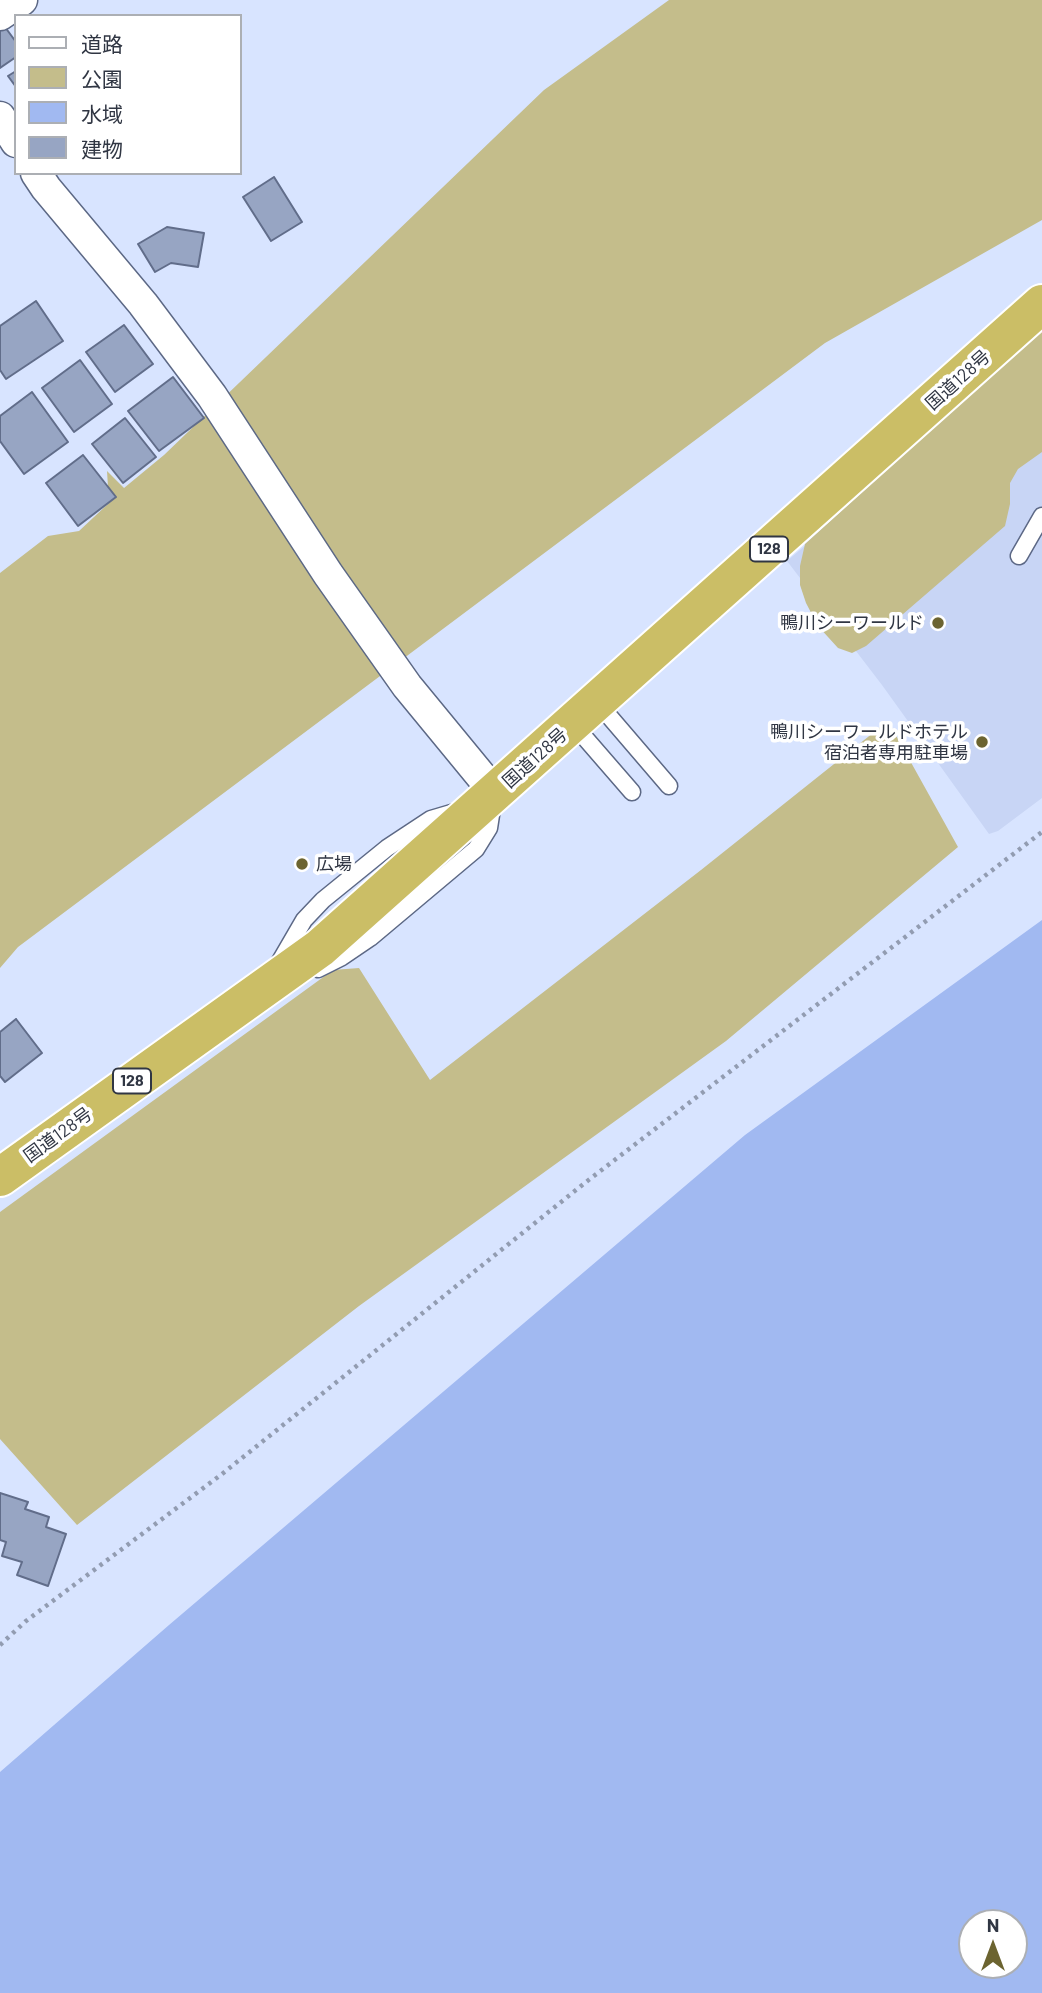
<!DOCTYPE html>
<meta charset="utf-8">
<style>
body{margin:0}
#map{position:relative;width:1042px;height:1993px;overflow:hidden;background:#d8e4ff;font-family:Barlow,"Noto Sans JP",sans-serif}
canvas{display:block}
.legend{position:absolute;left:14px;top:14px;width:228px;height:161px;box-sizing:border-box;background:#fff;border:2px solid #acafb4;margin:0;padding:9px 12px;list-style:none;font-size:21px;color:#303643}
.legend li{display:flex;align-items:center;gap:14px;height:35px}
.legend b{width:35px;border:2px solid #acafb4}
.north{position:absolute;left:958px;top:1909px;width:70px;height:70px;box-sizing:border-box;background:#fff;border:2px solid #acafb4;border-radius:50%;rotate:0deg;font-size:19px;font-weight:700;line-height:28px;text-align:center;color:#303643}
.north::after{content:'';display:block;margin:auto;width:24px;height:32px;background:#6c6430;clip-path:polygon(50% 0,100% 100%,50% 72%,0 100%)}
</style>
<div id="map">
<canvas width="1042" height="1993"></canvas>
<ul class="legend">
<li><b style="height:9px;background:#fff"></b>道路</li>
<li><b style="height:19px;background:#c4bd8b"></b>公園</li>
<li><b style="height:19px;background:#a1b9f1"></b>水域</li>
<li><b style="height:19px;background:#97a5c3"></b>建物</li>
</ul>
<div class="north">N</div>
</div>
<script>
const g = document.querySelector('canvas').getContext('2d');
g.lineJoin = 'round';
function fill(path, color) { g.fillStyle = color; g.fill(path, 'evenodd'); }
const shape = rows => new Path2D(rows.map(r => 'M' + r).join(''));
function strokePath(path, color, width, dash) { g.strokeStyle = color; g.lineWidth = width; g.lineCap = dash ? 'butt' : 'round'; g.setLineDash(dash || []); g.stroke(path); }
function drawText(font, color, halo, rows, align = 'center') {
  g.font = font + ' Barlow,"Noto Sans JP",sans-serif'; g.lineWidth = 7; g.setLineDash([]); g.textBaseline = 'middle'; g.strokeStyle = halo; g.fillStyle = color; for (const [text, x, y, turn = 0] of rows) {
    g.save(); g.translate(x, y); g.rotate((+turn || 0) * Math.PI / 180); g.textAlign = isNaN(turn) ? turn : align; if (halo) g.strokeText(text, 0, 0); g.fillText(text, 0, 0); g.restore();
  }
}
fill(shape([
 [1042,345,1042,798,998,831,989,834,882,685,787,561]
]), '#c8d5f5');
fill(shape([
 [669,0,1042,0,1042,220,825,343,18,947,0,968,0,573,48,536,79,531,109,503,107,471,124,488,164,455,544,90],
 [1042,323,1042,452,1018,469,1010,483,1010,504,1005,526,866,646,852,653,838,648,818,626,806,603,800,585,800,566,805,544,958,405],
 [888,721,958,847,726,1041,359,1306,77,1525,0,1439,0,1212,333,970,359,968,430,1080,701,870]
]), '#c4bd8b');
fill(shape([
 [1042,920,1042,1993,0,1993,0,1772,169,1625,745,1135],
 [972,1923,1014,1923,1014,1965,972,1965]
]), '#a1b9f1');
const building = shape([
 [5,27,16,42,16,57,0,68,0,30,5,27],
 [16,71,16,87,8,76,16,71],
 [274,177,302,222,271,241,243,197,274,177],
 [167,227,204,233,198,267,171,263,155,272,138,244,167,227],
 [36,301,63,341,6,379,0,370,0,326,36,301],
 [124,325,153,364,115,392,86,352,124,325],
 [80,360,112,404,74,432,42,388,80,360],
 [173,377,204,418,159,451,128,411,173,377],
 [32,392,68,442,24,474,0,441,0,416,32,392],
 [125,418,156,457,123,483,92,444,125,418],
 [83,455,116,497,78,526,46,483,83,455],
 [16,1019,42,1053,5,1082,0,1076,0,1032,16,1019],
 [0,1493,28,1502,25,1509,49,1517,46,1527,66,1534,48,1586,17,1575,22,1562,2,1556,6,1542,0,1540,0,1493]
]);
fill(building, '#97a5c3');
strokePath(building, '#616d8a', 2);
const service = shape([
 [1019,556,1042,516],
 [597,702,669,786],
 [573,724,632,792],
 [279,963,304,920,323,900,387,848,431,819,458,811],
 [318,969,342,957,370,938,476,849,489,828,493,802]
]);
const minor = shape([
 [0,15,22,0],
 [0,117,16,142],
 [36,173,46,188,143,304,212,396,328,574,407,686,495,793]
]);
const trunk = shape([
 [0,1177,320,948,1042,304]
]);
strokePath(service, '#5c6885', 19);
strokePath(minor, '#5c6885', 33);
strokePath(trunk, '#fff', 42);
strokePath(shape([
 [0,1645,26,1621,222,1474,586,1182,1042,832]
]), '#929cb1', 4.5, [3.5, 5]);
strokePath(service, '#fff', 16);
strokePath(minor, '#fff', 30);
strokePath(trunk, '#cbbe66', 38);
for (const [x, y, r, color] of [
 [938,623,7,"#6c6430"],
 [982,742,7,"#6c6430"],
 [302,864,7,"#6c6430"]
]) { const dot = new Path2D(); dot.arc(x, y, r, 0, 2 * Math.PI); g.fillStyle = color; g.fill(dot); strokePath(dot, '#fff', 2.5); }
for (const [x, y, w] of [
 [769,549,38],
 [132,1081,38]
]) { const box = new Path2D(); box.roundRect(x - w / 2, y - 12.5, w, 25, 5); g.fillStyle = '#fff'; g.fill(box); strokePath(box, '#303643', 2); }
drawText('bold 16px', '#303643', null, [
 ["128",769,549],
 ["128",132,1081]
]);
drawText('18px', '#303643', '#fff', [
 ["国道128号",958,380,-42],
 ["国道128号",535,758,-42],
 ["国道128号",58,1135,-36]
]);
drawText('18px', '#303643', '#fff', [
 ["鴨川シーワールド",924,623],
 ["鴨川シーワールドホテル",968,732],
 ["宿泊者専用駐車場",968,753],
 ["広場",316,864,"left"]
], 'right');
</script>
